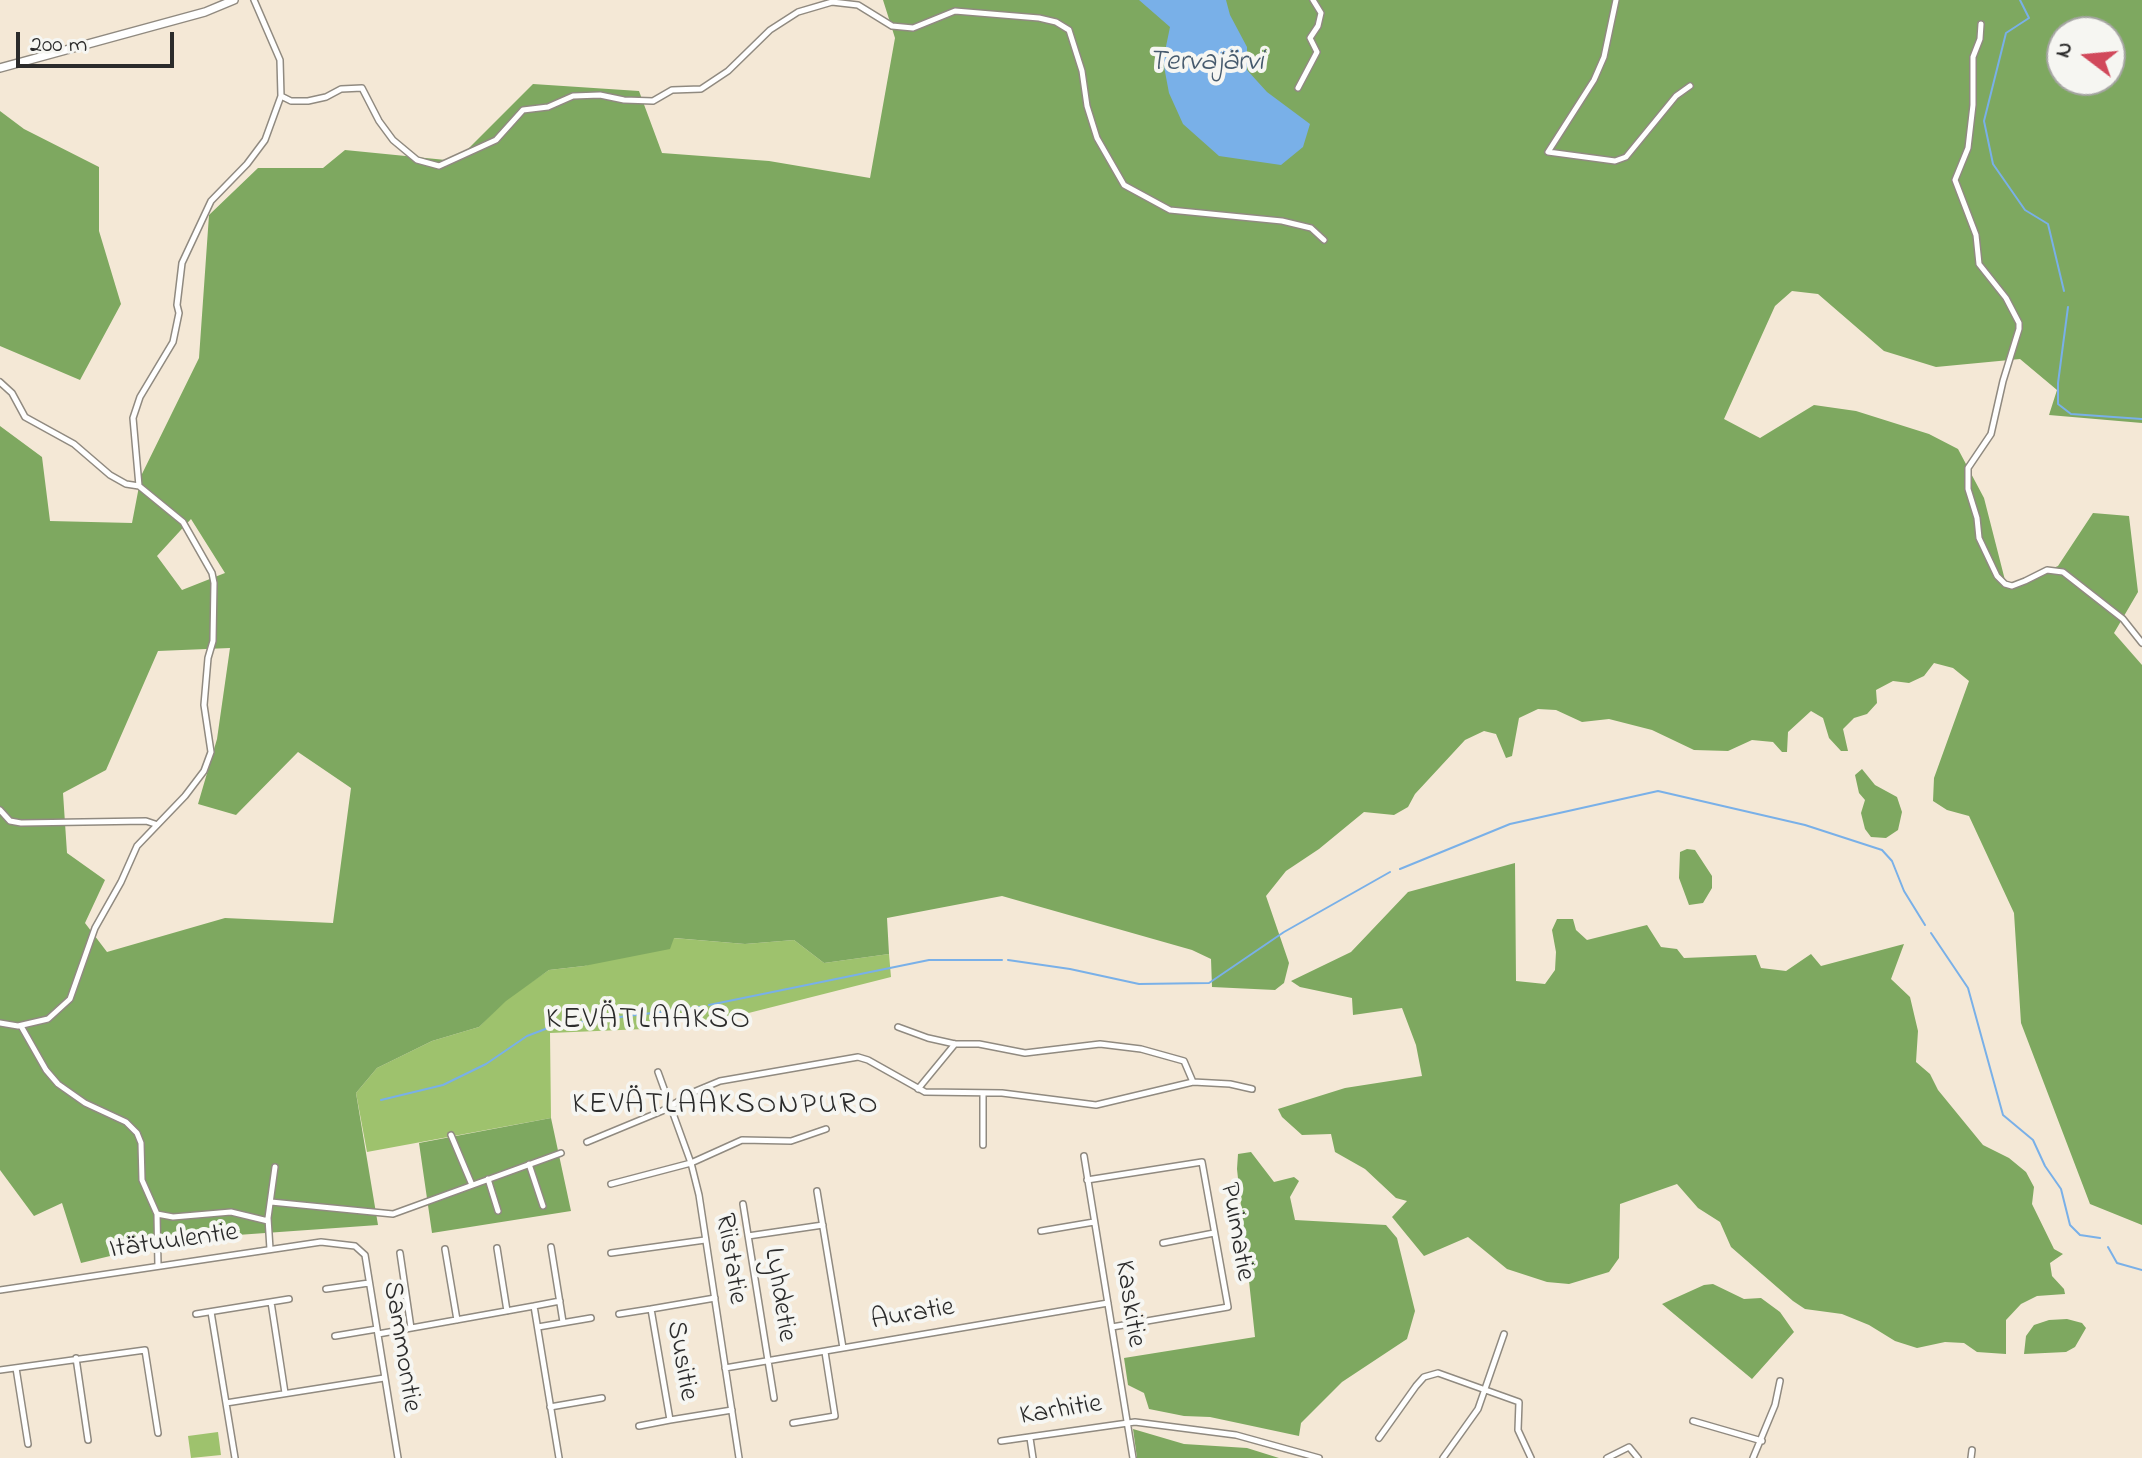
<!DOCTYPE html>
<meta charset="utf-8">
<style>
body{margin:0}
#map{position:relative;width:2142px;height:1458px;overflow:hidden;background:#f4e8d6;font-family:"Indie Flower",sans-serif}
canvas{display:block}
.north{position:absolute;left:2046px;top:16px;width:80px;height:80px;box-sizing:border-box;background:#f6f6f2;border:2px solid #a5a5a2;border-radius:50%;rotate:286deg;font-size:22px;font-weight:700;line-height:32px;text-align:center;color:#2b2b2b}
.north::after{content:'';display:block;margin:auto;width:28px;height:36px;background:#d1495b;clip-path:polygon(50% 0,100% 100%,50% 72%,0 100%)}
.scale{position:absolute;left:16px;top:32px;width:158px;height:36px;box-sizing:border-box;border:4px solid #2b2b2b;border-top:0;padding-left:10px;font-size:24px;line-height:28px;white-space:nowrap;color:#2b2b2b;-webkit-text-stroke:6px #f6f6f2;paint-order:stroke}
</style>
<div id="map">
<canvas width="2142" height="1458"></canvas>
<div class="north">N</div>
<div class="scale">200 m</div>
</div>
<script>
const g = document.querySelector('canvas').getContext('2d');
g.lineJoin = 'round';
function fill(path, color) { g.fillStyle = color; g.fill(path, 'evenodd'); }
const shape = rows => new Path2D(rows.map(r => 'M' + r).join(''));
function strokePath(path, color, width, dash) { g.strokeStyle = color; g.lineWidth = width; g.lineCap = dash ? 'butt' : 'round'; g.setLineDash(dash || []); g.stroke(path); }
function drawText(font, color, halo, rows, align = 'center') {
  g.font = font + ' "Indie Flower",sans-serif'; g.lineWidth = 8; g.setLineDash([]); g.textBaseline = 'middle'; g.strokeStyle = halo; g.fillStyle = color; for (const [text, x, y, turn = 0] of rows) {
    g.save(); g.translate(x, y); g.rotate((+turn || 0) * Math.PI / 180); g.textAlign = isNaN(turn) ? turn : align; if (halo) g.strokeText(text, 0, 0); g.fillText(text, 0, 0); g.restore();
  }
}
fill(shape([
 [673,938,745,944,794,940,824,963,889,954,891,977,713,1022,693,1016,663,1021,644,1029,550,1033,551,1118,367,1152,356,1093,377,1068,432,1041,479,1027,505,1000,549,970,584,966],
 [218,1432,221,1455,191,1458,188,1436]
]), '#9ec26d');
fill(shape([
 [883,0,2142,0,2142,423,2049,415,2057,390,2020,359,1936,367,1884,351,1818,294,1792,291,1775,306,1724,419,1760,438,1814,405,1856,411,1929,434,1958,449,1984,498,2007,588,2058,566,2093,513,2129,516,2138,592,2114,633,2142,665,2142,1225,2090,1204,2021,1023,2014,913,1969,816,1947,810,1933,801,1934,778,1969,681,1953,668,1934,663,1924,676,1909,683,1893,681,1876,690,1877,703,1867,714,1854,718,1843,729,1848,751,1841,751,1829,738,1823,718,1811,711,1788,732,1787,752,1782,752,1773,742,1752,740,1728,751,1694,750,1652,730,1609,719,1582,722,1556,710,1538,709,1519,718,1512,756,1506,758,1496,734,1484,731,1465,740,1415,794,1408,807,1394,815,1364,812,1319,849,1286,871,1266,896,1289,963,1284,983,1275,990,1212,987,1211,959,1192,950,1002,896,887,918,889,954,824,963,794,940,745,944,674,938,670,949,584,966,549,970,506,1001,479,1027,432,1041,377,1068,356,1093,378,1225,181,1239,81,1263,62,1203,34,1216,0,1170,0,426,42,457,50,521,132,523,141,476,199,358,209,215,258,168,323,168,345,150,456,161,533,84,639,91,662,153,769,161,870,178,895,38],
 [2062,32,2110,32,2110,80,2062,80],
 [191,519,225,573,182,590,157,556],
 [230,648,217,739,198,804,236,815,298,752,351,788,333,923,225,918,107,952,85,923,105,880,67,853,63,793,106,770,158,651],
 [0,111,24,129,99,167,99,231,121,304,80,380,0,346],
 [1862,769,1875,785,1897,797,1902,812,1898,830,1886,838,1871,837,1865,829,1861,813,1865,800,1859,793,1855,775],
 [1687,849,1695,850,1712,876,1712,888,1703,903,1689,905,1679,878,1680,852],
 [1515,863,1516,981,1545,984,1555,970,1556,952,1552,930,1557,919,1573,919,1576,930,1587,940,1647,925,1661,947,1677,949,1684,958,1756,955,1761,968,1786,971,1811,954,1821,966,1904,944,1891,979,1910,997,1918,1031,1916,1062,1930,1074,1938,1090,1983,1145,2009,1158,2026,1172,2034,1187,2032,1204,2054,1249,2063,1254,2050,1263,2052,1276,2064,1289,2065,1294,2037,1296,2021,1304,2006,1320,2006,1354,1977,1352,1964,1343,1945,1342,1917,1348,1895,1341,1869,1325,1842,1314,1805,1309,1793,1301,1731,1247,1720,1222,1698,1208,1677,1184,1620,1204,1619,1258,1609,1272,1569,1284,1547,1282,1507,1269,1468,1237,1424,1256,1392,1217,1407,1201,1396,1198,1365,1169,1335,1152,1331,1134,1302,1135,1282,1117,1278,1109,1345,1088,1422,1076,1416,1045,1402,1008,1353,1015,1352,998,1300,987,1291,981,1351,952,1408,892],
 [551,1118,571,1211,432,1233,419,1143],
 [1251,1152,1274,1182,1294,1177,1299,1181,1290,1197,1295,1220,1386,1225,1397,1238,1415,1311,1407,1339,1342,1382,1301,1423,1299,1436,1210,1417,1184,1416,1149,1409,1144,1393,1128,1385,1124,1358,1255,1337,1237,1169,1238,1154],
 [1713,1284,1744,1299,1761,1298,1780,1312,1794,1332,1752,1379,1662,1304,1704,1285],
 [2067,1319,2082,1323,2086,1328,2075,1347,2066,1352,2024,1354,2026,1336,2034,1325,2049,1320],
 [1133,1429,1184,1444,1247,1448,1279,1458,1137,1458]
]), '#7ea860');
fill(shape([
 [1139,0,1226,0,1230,15,1247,47,1247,70,1267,92,1310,124,1303,147,1281,165,1219,156,1183,124,1169,93,1163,61,1170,27]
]), '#79b0e8');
strokePath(shape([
 [2020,0,2029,18,2006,33,1984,121,1993,164,2025,210,2048,224,2064,291],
 [2068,307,2058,383,2058,404,2071,414,2142,419],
 [1400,869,1510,824,1658,791,1805,825,1882,850,1892,861,1904,891,1925,925],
 [1931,933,1968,988,2003,1115,2033,1140,2045,1166,2061,1189,2070,1225,2080,1235,2100,1238],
 [1008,960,1070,969,1139,984,1209,983,1284,932,1390,872],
 [709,1005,929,960,1002,960],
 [381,1100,443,1085,486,1064,527,1036,556,1025,700,1007],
 [2108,1247,2117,1263,2142,1270]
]), '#79b0e8', 2);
const minor = shape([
 [1616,0,1604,57,1594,80,1548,152,1615,161,1626,157,1676,96,1690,86],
 [1981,24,1980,39,1973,57,1973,105,1968,148,1955,180,1976,235,1979,264,2006,298,2019,323,2019,329,2003,381,1991,434,1968,468,1968,489,1977,518,1979,538,1997,576,2005,584,2012,586,2025,581,2047,570,2063,572,2123,619,2142,643],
 [1298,88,1317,52,1310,38,1318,26,1321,13,1313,0],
 [281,96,291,101,308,101,326,97,341,89,362,88,379,121,393,140,417,160,439,166,496,140,523,110,548,107,573,96,600,95,624,100,653,101,672,90,701,89,728,71,770,30,798,12,832,2,858,5,892,26,913,28,955,11,1039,18,1056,22,1069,30,1082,71,1087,106,1097,138,1124,185,1170,210,1282,221,1311,228,1324,240],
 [0,382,12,393,25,417,74,444,110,475,126,484,139,486],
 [0,810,10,821,21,823,146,821,155,824],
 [0,1023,18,1026,48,1019,70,999,95,928,121,882,137,846,185,796,204,771,211,752,204,705,208,658,213,641,214,583,212,573,183,522,139,486,133,418,140,397,173,342,179,313,177,305,182,263,211,201,247,164,265,140,281,96,280,60,254,0],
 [21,1026,46,1070,58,1084,85,1103,126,1122,137,1133,141,1143,142,1180,157,1214,158,1266],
 [898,1027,928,1038,955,1044,979,1044,1025,1053,1100,1044,1141,1049,1184,1061,1193,1082],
 [658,1072,691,1163,699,1195,739,1458],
 [918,1089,955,1044],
 [451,1135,472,1185],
 [587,1142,662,1111,696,1091,720,1081,858,1057,868,1060,925,1092,1002,1093,1096,1105,1193,1082,1230,1084,1252,1089],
 [983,1145,983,1093],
 [1084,1156,1133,1458],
 [529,1164,543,1206],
 [488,1179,498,1211],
 [1087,1180,1202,1162,1228,1307,1112,1327],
 [611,1184,691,1163,742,1140,791,1141,826,1129],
 [817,1191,843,1348],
 [271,1202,393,1214,561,1153],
 [743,1204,774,1398],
 [157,1214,173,1217,231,1212,268,1221],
 [1041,1231,1094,1222],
 [748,1236,823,1225],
 [1163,1243,1214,1233],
 [551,1247,563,1322],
 [497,1248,507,1311],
 [270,1249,268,1218,275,1167],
 [445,1249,457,1320],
 [400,1253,411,1328],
 [611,1253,705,1240],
 [326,1289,369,1283],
 [0,1290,321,1242,355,1246,365,1255,398,1458],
 [715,1298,651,1309,670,1420,732,1410],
 [271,1302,285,1393],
 [534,1306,560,1301],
 [211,1312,235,1458],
 [196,1314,289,1299],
 [619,1314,651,1309],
 [538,1327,591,1318],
 [378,1334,534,1306,559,1458],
 [335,1336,377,1329],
 [76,1358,88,1440],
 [16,1368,28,1444],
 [725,1368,1108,1303],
 [0,1370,145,1350,158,1433],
 [226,1403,384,1378],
 [550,1407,602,1398],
 [1693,1421,1762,1441],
 [793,1423,835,1416,825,1352],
 [639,1426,670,1420],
 [1030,1438,1033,1458],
 [1379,1438,1416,1386,1424,1377,1438,1373,1519,1402,1518,1430,1531,1458],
 [1001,1441,1135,1422,1236,1435,1319,1458],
 [1443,1458,1478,1409,1504,1334],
 [1607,1458,1629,1447,1638,1458],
 [1753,1458,1775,1405,1780,1381],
 [1971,1458,1972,1450]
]);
const tertiary = shape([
 [0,68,205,12,234,0]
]);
strokePath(minor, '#908a80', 8);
strokePath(tertiary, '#908a80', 10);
strokePath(minor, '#fff', 5);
strokePath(tertiary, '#fff', 7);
drawText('28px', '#2b2b2b', '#f6f6f2', [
 ["Puimatie",1235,1232,80],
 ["Itätuulentie",174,1243,-8],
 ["Riistatie",729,1259,81],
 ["Lyhdetie",778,1295,81],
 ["Kaskitie",1128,1304,81],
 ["Auratie",913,1316,-10],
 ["Sammontie",400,1347,81],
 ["Susitie",680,1361,80],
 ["Karhitie",1061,1412,-9]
]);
drawText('italic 30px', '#465a6d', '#f6f6f2', [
 ["Tervajärvi",1206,64]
]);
g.letterSpacing = '2px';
drawText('30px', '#2b2b2b', '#f6f6f2', [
 ["KEVÄTLAAKSO",649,1022],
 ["KEVÄTLAAKSONPURO",726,1107]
]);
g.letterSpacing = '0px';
</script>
